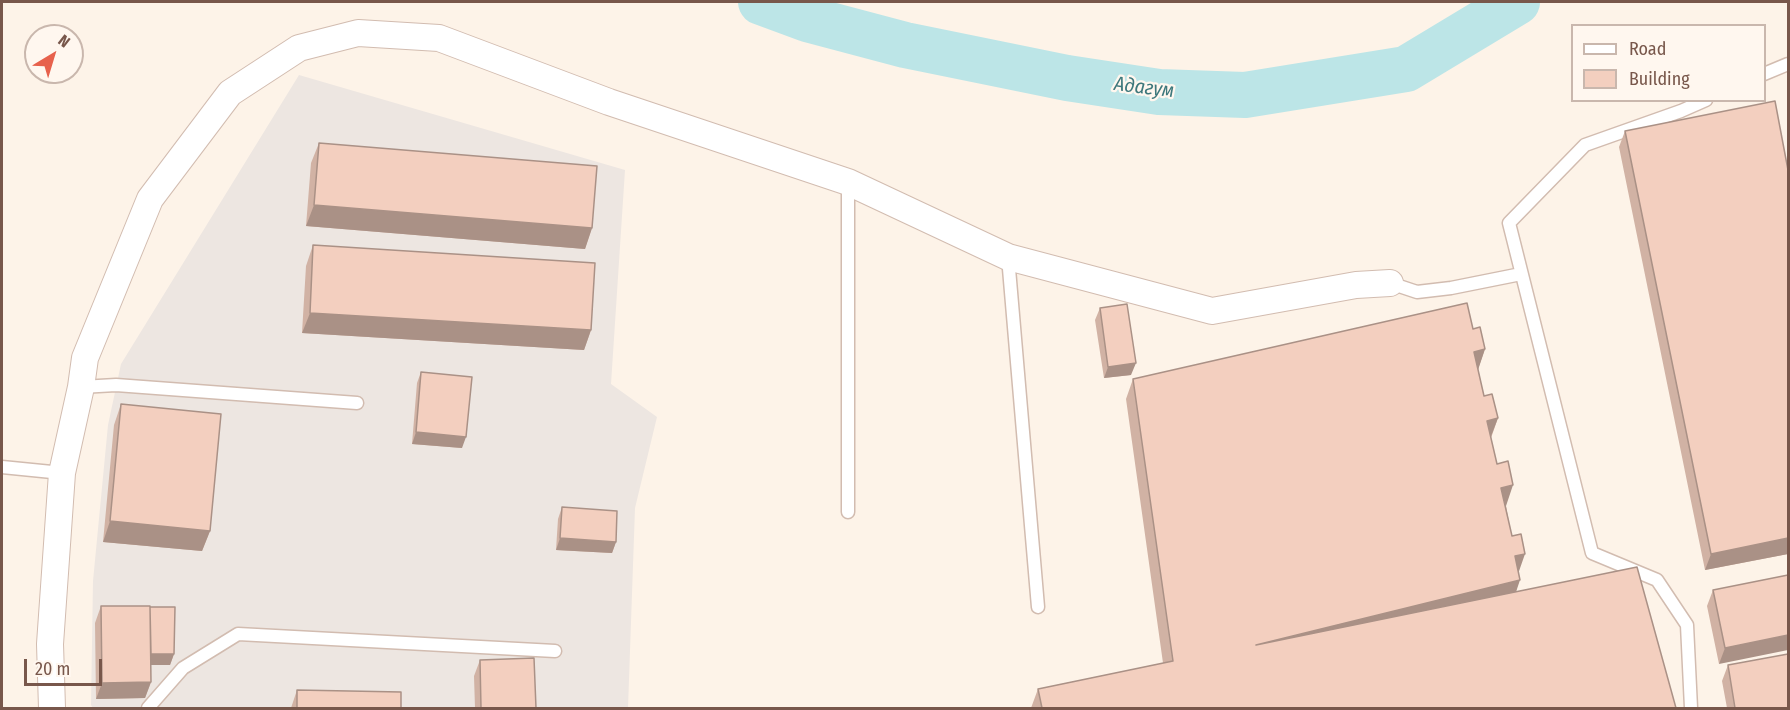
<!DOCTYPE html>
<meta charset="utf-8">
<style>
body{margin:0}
#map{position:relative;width:1790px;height:710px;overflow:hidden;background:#fdf3e8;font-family:"Fira Sans Condensed",sans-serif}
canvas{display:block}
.frame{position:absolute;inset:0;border:3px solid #78574b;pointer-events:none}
.legend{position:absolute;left:1571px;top:24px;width:195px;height:78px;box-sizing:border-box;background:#fff7ef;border:2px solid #c9b7ad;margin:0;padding:8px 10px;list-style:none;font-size:18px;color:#78574b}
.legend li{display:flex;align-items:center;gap:12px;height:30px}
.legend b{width:30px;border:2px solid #c9b7ad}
.north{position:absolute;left:24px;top:24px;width:60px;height:60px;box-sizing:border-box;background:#fff7ef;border:2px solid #c9b7ad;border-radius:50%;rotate:38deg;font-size:16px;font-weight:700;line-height:24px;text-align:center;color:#78574b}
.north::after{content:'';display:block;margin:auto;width:21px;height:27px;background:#e7614c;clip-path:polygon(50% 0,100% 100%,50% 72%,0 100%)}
.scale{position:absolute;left:24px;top:659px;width:78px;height:27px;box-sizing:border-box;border:3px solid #78574b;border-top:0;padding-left:8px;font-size:18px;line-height:21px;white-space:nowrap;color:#78574b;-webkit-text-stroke:4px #fff7ef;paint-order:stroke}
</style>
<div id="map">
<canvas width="1790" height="710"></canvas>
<div class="frame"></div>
<ul class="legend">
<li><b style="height:8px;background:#fff"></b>Road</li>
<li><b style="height:16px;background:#f3cfbf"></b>Building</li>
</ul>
<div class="north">N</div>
<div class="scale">20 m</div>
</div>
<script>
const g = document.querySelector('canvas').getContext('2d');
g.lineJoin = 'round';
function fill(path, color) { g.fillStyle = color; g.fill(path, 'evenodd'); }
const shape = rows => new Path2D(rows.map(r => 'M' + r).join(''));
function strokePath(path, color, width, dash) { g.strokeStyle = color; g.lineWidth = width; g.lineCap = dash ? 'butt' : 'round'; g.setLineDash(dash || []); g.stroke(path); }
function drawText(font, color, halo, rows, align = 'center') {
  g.font = font + ' "Fira Sans Condensed",sans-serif'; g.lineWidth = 4.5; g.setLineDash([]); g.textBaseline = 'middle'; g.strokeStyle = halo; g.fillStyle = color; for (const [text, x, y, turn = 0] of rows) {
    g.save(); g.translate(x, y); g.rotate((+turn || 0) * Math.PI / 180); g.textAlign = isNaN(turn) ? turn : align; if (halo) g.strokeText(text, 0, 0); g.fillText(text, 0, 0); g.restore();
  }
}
fill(shape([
 [299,75,625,170,611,384,657,417,635,508,628,708,93,708,91,705,93,581,108,425,121,364]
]), '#ede6e1');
strokePath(shape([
 [761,2,807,19,905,45,1067,78,1159,92,1245,95,1406,69,1517,2]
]), '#bce5e7', 46);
const lane = shape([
 [1764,74,1788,64],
 [848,182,848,512],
 [1008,257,1038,607],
 [1390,283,1417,292,1451,288,1521,274],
 [81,387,116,385,357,403],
 [2,467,62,473],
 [148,708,183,668,238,634,555,651],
 [1691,708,1687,625,1657,580,1592,553,1509,223,1585,145,1681,111,1706,100]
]);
const street = shape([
 [52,708,50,644,62,473,81,387,85,358,150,199,230,93,299,48,358,33,439,38,609,102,848,182,1008,257,1212,311,1356,285,1390,283]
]);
strokePath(lane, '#d2bcb0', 15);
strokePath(street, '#d2bcb0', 28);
strokePath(lane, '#fff', 12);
strokePath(street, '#fff', 26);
fill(shape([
 [1625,131,1788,170,1788,554,1705,570,1619,147],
 [319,143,592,228,585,249,306,226,311,163],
 [313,245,591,330,584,350,302,333,306,266],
 [1100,308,1131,375,1104,378,1095,320],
 [1473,329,1485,349,1478,369,1484,396,1498,418,1491,438,1506,506,1518,572,1516,592,1676,708,1031,708,1038,689,1163,663,1126,399,1133,379],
 [421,372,462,448,412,444,417,383],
 [121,404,210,531,202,551,103,542,114,425],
 [562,507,616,542,612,553,556,550,558,519],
 [1788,575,1719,664,1707,606,1713,590],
 [101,606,174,654,170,665,151,665,151,682,145,698,96,699,95,623],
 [480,660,536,708,475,708,474,676],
 [1728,665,1788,708,1727,708,1722,681],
 [297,690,401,708,291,708]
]), '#d1b2a4');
fill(shape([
 [314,205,592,228,585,249,306,226],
 [310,313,591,330,584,350,302,333],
 [1485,349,1478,370,1474,352],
 [1136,363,1131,375,1104,378,1108,367],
 [1498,418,1490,439,1487,421],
 [416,432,466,437,462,448,412,444],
 [1513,485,1506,506,1494,508,1501,488],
 [110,521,210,531,202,551,103,542],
 [560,538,616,542,612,553,556,550],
 [1788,538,1788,554,1705,570,1711,554],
 [1525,554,1518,574,1515,556],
 [1520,580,1513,601,1256,645],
 [1788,635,1788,650,1719,664,1725,648],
 [150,654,174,654,170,665,146,665],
 [151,682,145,698,96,699,102,683]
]), '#aa9186');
const building = shape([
 [1775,101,1788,170,1788,538,1711,554,1625,131,1775,101],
 [319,143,597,166,592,228,314,205,319,143],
 [313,245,595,263,591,330,310,313,313,245],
 [1467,303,1473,329,1480,327,1485,349,1474,352,1484,396,1492,394,1498,418,1487,421,1497,464,1508,461,1513,485,1501,488,1512,536,1521,534,1525,554,1515,556,1520,580,1256,645,1637,567,1676,708,1042,708,1038,689,1173,661,1133,379,1467,303],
 [1127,304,1136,363,1108,367,1100,308,1127,304],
 [421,372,472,377,466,437,416,432,421,372],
 [121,404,221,414,210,531,110,521,121,404],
 [562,507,617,511,616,542,560,538,562,507],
 [1788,575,1788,635,1725,648,1713,590,1788,575],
 [101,606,150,606,151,682,102,683,101,606],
 [150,607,175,607,174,654,151,654,150,607],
 [1788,654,1788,708,1735,708,1728,665,1788,654],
 [534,658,536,708,481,708,480,660,534,658],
 [297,690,401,692,401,708,297,708,297,690]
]);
fill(building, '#f3cfbf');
strokePath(building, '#aa9186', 1.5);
drawText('italic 20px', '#3e787c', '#fff7ef', [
 ["Адагум",1144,88,7]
]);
</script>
